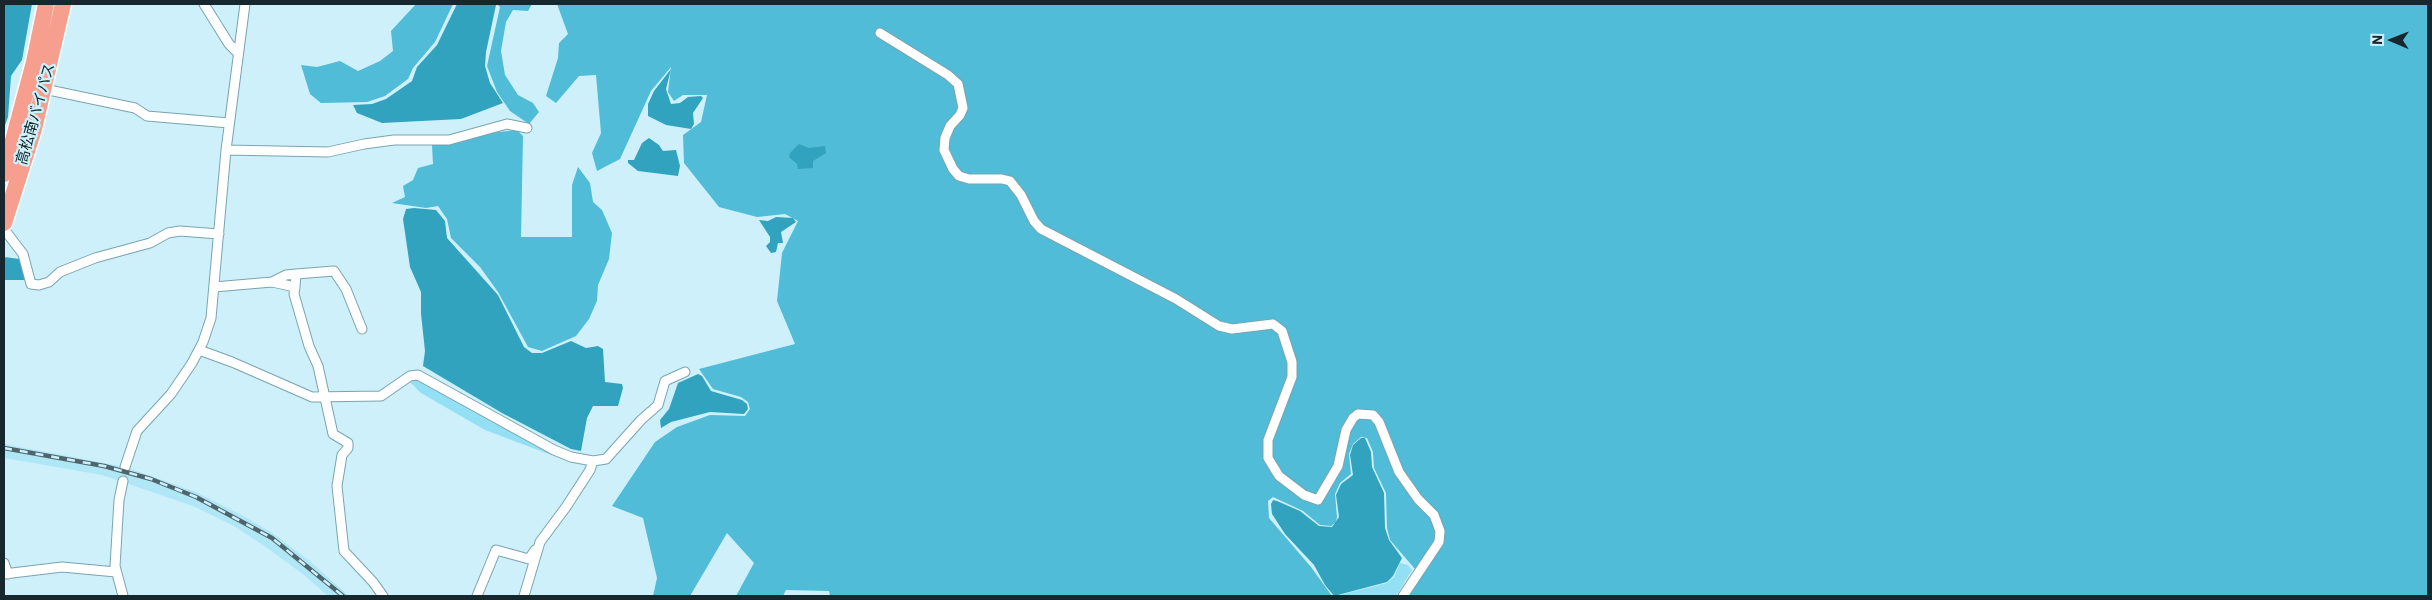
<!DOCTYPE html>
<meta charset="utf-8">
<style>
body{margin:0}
#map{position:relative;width:2432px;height:600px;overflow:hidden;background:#cdf0fb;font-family:"IBM Plex Sans",sans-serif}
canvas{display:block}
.frame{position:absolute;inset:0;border:5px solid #16282d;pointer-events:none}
.north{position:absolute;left:2367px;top:15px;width:50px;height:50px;-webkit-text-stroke:4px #cdf0fb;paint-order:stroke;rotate:271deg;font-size:14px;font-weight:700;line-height:20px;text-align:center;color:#16282d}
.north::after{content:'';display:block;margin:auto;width:18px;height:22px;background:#16282d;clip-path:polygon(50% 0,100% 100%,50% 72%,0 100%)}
</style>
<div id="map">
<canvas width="2432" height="600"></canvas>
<div class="frame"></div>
<div class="north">N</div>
</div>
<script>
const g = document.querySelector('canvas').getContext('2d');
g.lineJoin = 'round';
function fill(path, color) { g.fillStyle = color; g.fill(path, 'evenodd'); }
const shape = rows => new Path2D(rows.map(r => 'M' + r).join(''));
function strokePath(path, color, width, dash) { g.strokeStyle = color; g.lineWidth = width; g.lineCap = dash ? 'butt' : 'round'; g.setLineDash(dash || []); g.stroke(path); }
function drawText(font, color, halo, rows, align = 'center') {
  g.font = font + ' "IBM Plex Sans","Noto Sans JP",sans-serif'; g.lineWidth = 4.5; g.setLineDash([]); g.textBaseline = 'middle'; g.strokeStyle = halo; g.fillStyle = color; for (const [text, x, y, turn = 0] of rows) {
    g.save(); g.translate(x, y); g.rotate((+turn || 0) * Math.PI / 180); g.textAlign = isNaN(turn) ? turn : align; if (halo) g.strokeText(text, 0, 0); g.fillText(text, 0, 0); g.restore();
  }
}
fill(shape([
 [4,444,125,467,196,492,240,514,274,534,311,562,349,596,328,596,304,575,266,547,234,526,193,506,102,475,4,458]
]), '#b0e7f6');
fill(shape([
 [415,379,424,381,577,462,570,462,485,430,421,393,409,381],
 [1400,563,1408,565,1412,570,1396,596,1336,596,1387,583,1394,577]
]), '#93dff4');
fill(shape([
 [416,4,453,4,435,42,413,68,408,79,385,96,367,102,321,103,310,94,301,65,317,67,340,61,358,71,380,61,393,51,391,31],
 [497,4,532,4,528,11,513,10,506,22,501,51,505,75,518,95,533,103,539,112,529,124,510,111,497,92,487,66,500,7],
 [557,4,2428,4,2428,596,1409,596,1421,576,1390,540,1387,528,1386,493,1374,468,1373,452,1367,438,1361,437,1353,444,1349,454,1351,474,1340,483,1335,494,1337,517,1336,522,1331,526,1320,525,1303,511,1273,497,1268,501,1269,518,1311,567,1332,596,830,596,829,591,786,590,783,596,736,596,754,563,727,533,690,596,653,596,657,578,643,518,612,506,655,442,677,427,710,415,745,416,750,409,748,402,741,397,713,389,699,369,795,344,777,301,782,253,798,221,785,214,757,217,719,207,684,163,683,135,701,122,707,95,683,95,674,101,668,92,671,67,651,91,620,159,597,171,592,153,601,133,596,75,579,76,556,103,546,96,558,58,559,43,568,34],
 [517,130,523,136,521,237,572,237,572,185,578,167,590,183,593,202,602,210,612,233,609,259,598,285,597,301,589,319,576,336,542,351,528,347,498,292,480,267,451,238,447,219,438,206,426,208,392,203,405,197,403,186,413,180,418,168,433,164,432,145,481,134]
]), '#50bcd7');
fill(shape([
 [4,4,32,4,22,60,11,76,8,117,4,128],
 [457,4,496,5,486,52,485,66,490,83,503,103,461,119,382,123,357,113,353,105,372,104,386,99,412,81,417,67,437,45],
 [671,69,666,89,671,104,680,103,688,97,701,96,703,98,693,113,694,124,691,129,666,125,648,116,648,104,654,91],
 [649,138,659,145,663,151,676,150,680,166,678,176,638,171,628,163,628,160,634,160,642,143],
 [799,144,809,148,825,146,826,153,813,161,813,168,798,169,797,164,789,157,790,153],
 [414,208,436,210,445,221,447,238,498,295,524,347,532,353,542,353,571,341,586,348,598,346,603,349,605,382,622,384,623,388,618,406,593,406,587,418,581,451,571,449,502,413,423,366,425,351,421,314,421,292,410,267,403,219,406,209],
 [776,217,793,218,796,222,781,232,783,243,778,243,776,252,771,253,766,246,770,242,770,237,759,220,768,221],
 [4,257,20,259,25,280,4,280],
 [698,374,702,376,711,391,742,400,747,404,748,409,744,414,710,412,671,422,661,428,660,420,669,409,678,383],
 [1361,438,1365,438,1371,452,1372,467,1384,493,1385,528,1389,540,1402,558,1393,576,1387,582,1334,596,1325,585,1314,565,1285,534,1272,514,1271,504,1273,500,1277,501,1300,511,1319,526,1332,527,1339,517,1336,495,1341,484,1353,475,1350,455,1353,445]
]), '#32a3be');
const street = shape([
 [204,4,229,44,238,53],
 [880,33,948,75,958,84,963,108,960,115,950,126,945,138,944,150,953,169,959,176,969,179,1002,179,1010,181,1021,195,1034,221,1041,229,1176,299,1219,326,1232,329,1273,324,1282,331,1292,362,1292,377,1268,440,1268,458,1279,476,1304,495,1318,500,1338,466,1346,430,1353,418,1358,414,1373,415,1379,422,1399,472,1418,499,1434,515,1440,531,1439,542,1403,596],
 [44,89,135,108,147,116,229,123],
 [226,150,328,152,364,144,394,140,449,140,507,124,527,128],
 [4,229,23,254,31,284,39,285,49,282,60,272,95,258,150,243,168,233,180,231,219,234],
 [272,282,286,275,296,274],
 [214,287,272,282,295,287,294,294,309,346,318,366,333,434,348,443,348,448,342,455,337,486,344,551,373,582,383,596],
 [295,287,296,274,334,271,346,289,362,329],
 [199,350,232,362,312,397,381,396,410,376,418,375,554,450,571,457,593,461,590,470,566,507,540,542,524,596],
 [593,461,606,459,641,420,658,405,665,381,685,372],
 [125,467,137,431,171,394,192,363,203,342,211,318,226,150,245,4],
 [123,481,119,500,115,566,123,596],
 [4,563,8,574],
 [4,574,62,567,116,572],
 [477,596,496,550,529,559,535,550]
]);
const highway = shape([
 [4,174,34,62,46,4],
 [4,223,34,129,63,4]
]);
strokePath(street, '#79a4b0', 11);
strokePath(highway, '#fff', 19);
strokePath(street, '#fff', 9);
strokePath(highway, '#f69f8e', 16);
const rail = shape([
 [4,448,104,466,151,479,196,497,272,538,343,596]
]);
strokePath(rail, '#4e656c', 4.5);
strokePath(rail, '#cdf0fb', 2.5, [8]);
drawText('15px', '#16282d', '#cdf0fb', [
 ["高松南バイパス",36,114,-74]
]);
</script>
